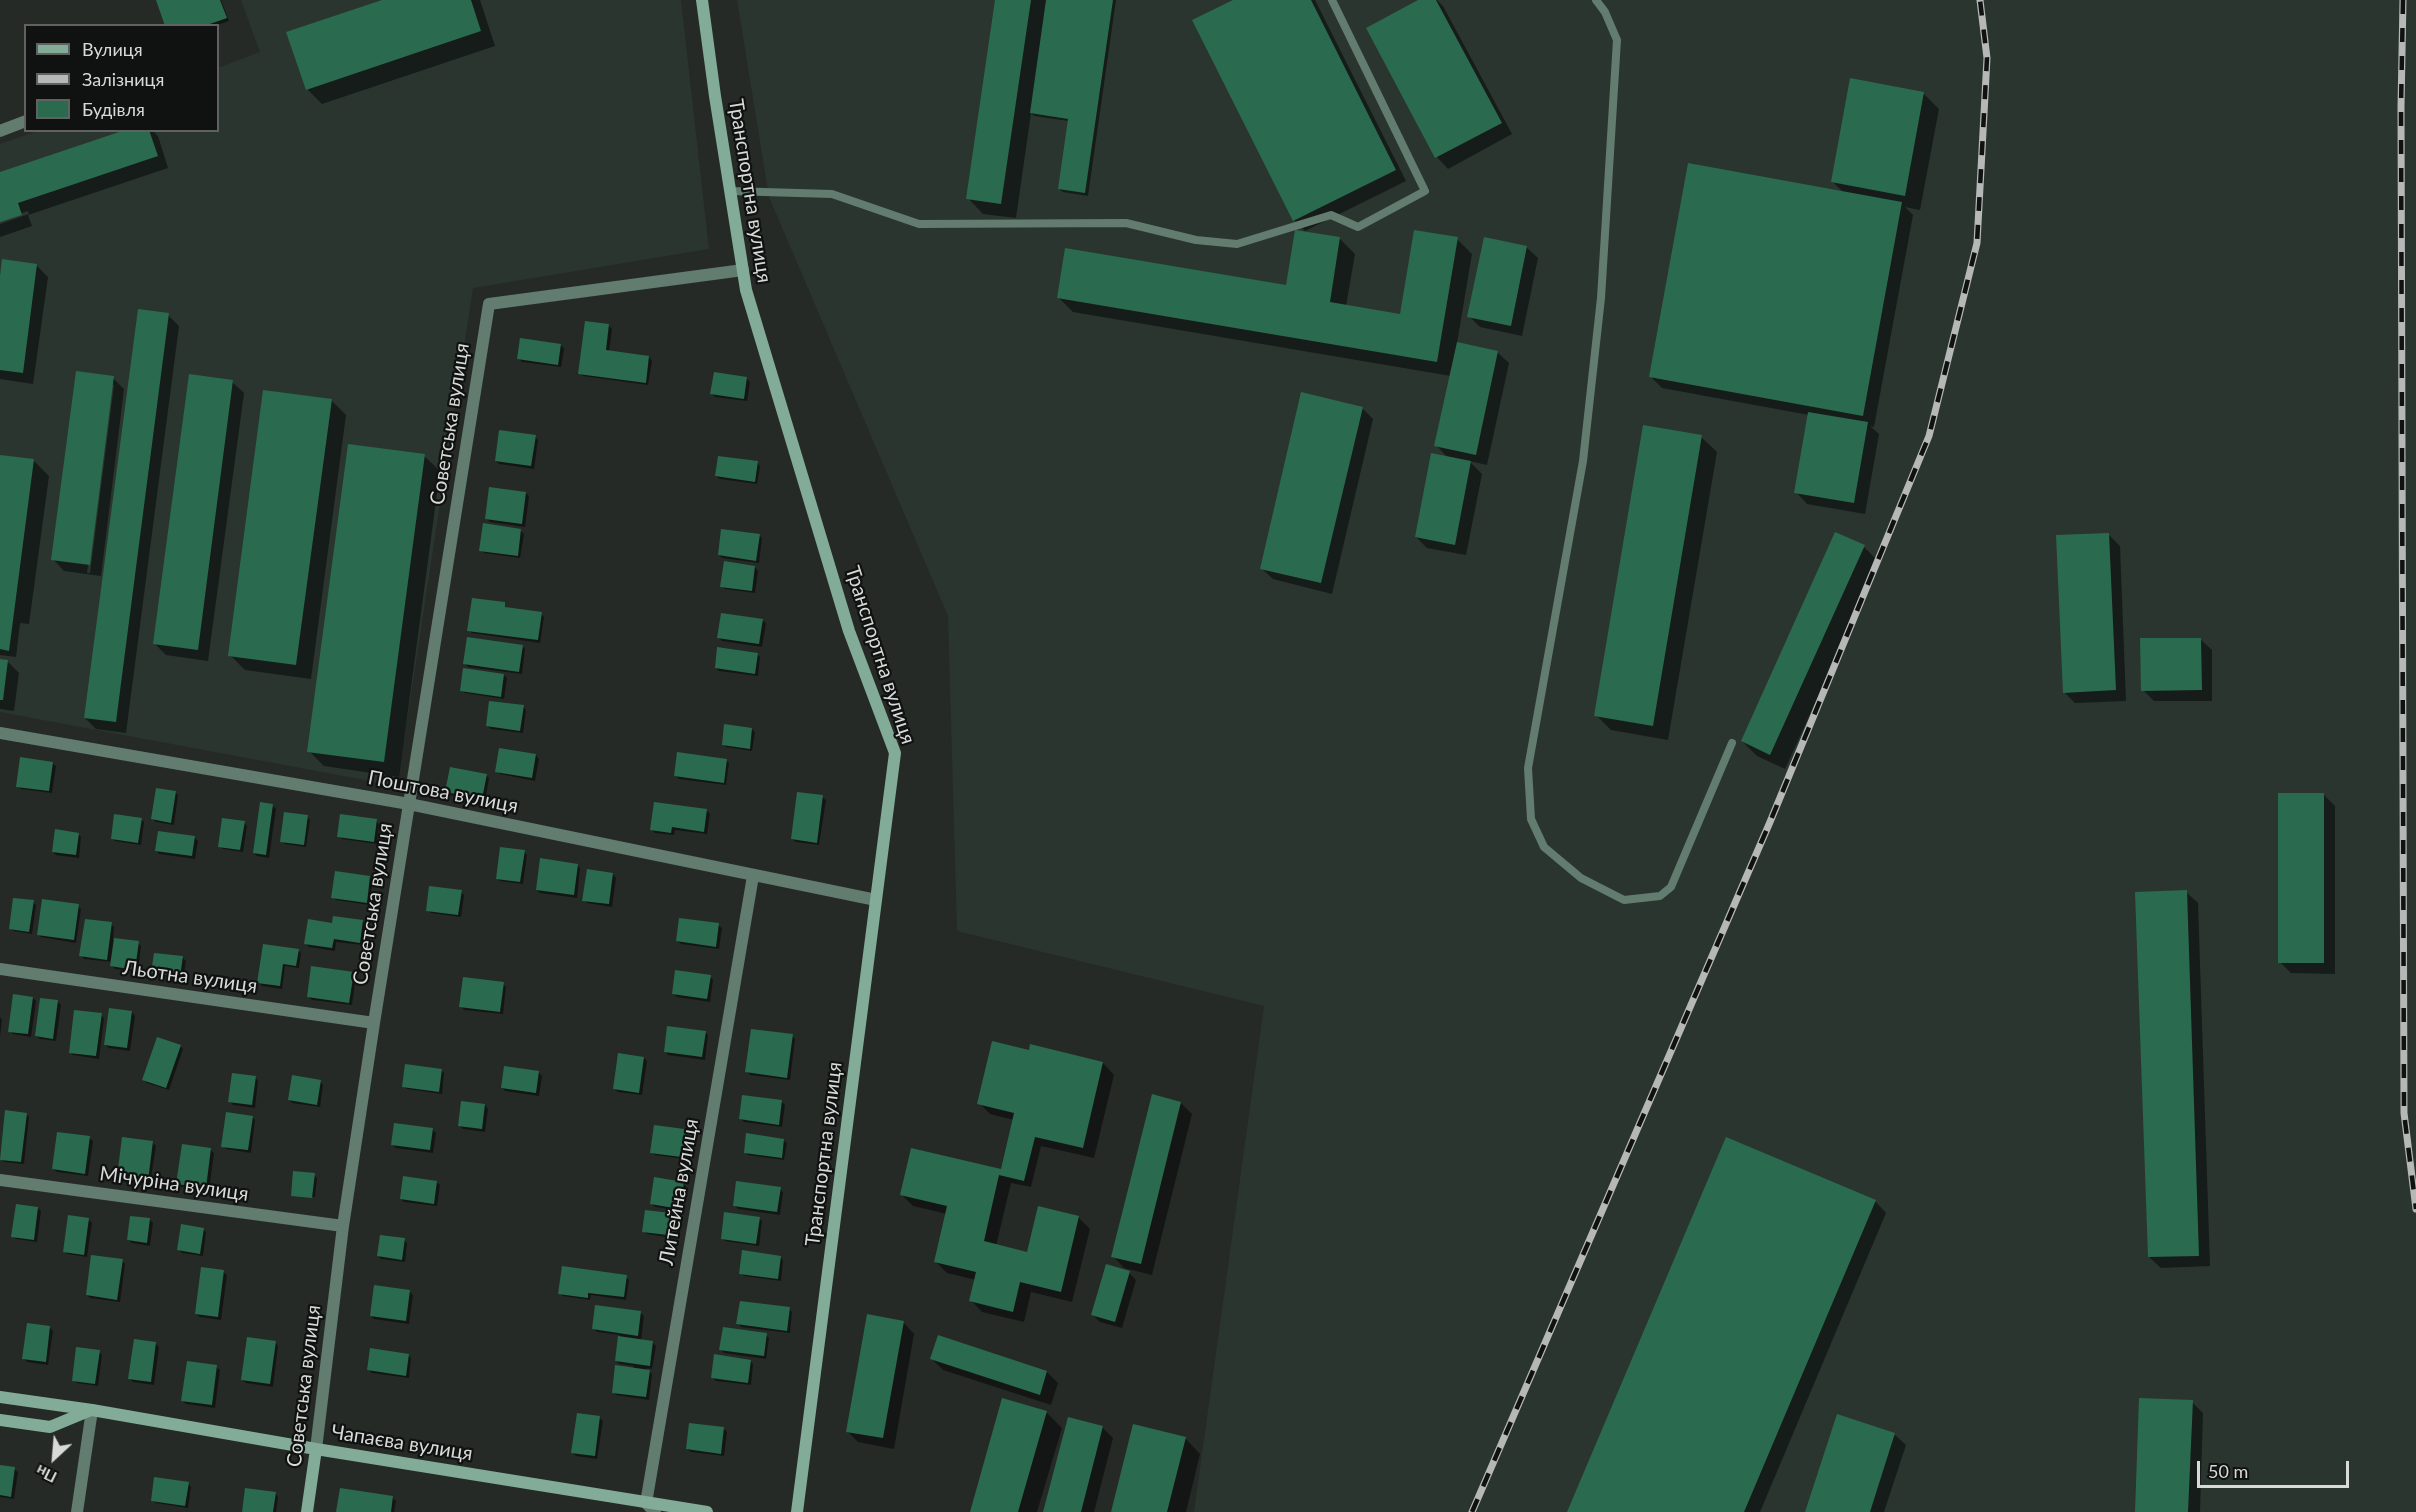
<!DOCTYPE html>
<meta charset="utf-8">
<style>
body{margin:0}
#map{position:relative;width:2416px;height:1512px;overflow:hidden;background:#252a27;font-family:Lato,sans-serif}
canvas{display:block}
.legend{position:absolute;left:24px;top:24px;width:195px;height:108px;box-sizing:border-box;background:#101211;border:2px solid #606261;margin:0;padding:8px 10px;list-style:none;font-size:18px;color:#d7dad8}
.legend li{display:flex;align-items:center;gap:12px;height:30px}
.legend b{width:30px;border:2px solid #606261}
.north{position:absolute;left:24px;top:1428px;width:60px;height:60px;-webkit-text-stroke:4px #101211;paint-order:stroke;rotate:206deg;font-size:16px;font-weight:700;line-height:24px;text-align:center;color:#d7dad8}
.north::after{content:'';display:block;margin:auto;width:21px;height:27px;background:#d7dad8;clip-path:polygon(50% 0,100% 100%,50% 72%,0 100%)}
.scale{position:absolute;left:2197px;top:1461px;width:152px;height:27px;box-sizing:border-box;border:3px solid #d7dad8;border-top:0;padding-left:8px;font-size:18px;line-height:21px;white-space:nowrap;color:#d7dad8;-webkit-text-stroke:4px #101211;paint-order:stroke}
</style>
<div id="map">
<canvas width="2416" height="1512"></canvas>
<ul class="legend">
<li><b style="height:8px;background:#82ac97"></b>Вулиця</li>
<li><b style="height:8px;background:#b5b8b6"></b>Залізниця</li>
<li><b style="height:16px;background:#2a6a4f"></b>Будівля</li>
</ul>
<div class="north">Пн</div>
<div class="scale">50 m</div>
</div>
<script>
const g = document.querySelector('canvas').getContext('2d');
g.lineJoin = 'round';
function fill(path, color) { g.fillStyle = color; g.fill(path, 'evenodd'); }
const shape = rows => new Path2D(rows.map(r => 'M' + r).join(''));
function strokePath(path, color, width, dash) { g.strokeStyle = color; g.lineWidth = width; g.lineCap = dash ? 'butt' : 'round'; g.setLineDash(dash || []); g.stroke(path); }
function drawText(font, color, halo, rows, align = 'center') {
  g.font = font + ' Lato,sans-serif'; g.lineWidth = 4.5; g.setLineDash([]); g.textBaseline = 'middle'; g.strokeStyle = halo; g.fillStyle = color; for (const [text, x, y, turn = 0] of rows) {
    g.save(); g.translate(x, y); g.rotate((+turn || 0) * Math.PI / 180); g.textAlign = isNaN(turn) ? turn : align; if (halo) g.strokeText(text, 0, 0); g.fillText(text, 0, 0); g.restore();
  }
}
fill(shape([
 [241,0,681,0,709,249,473,288,397,786,0,712,0,144,38,131,218,130,218,68,260,52],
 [737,0,2416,0,2416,1512,1194,1512,1264,1006,957,931,948,616,769,197]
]), '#2a352f');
fill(shape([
 [158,0,221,0,229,21,215,26,167,26],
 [387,0,480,0,495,46,322,104,307,89],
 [997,0,1116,0,1088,196,1063,192,1059,189,1069,121,1034,116,1031,113,1016,218,983,214,968,198],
 [1237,0,1315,0,1406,181,1305,231,1294,220],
 [1421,0,1437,0,1443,6,1512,134,1448,169,1437,157,1368,29],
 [1924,94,1939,109,1920,210,1905,207,1913,215,1874,427,1870,426,1879,434,1865,514,1807,504,1796,492,1809,415,1662,388,1651,377,1844,193,1833,182],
 [130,130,152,130,158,136,168,168,28,215,32,226,0,237,0,224,29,214,28,211,0,220,0,174],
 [1296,231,1340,239,1355,254,1346,306,1402,316,1457,239,1472,254,1457,343,1497,352,1509,363,1487,465,1469,461,1482,474,1466,555,1427,548,1416,537,1449,459,1436,445,1451,376,1073,312,1058,297,1287,286],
 [1526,247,1538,258,1522,336,1480,327,1469,316],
 [37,266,48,277,33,384,0,379,0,288],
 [168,315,179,326,126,733,96,729,85,718],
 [608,325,612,329,609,352,649,357,652,361,648,385,583,376,580,373],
 [561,345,564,349,561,367,522,362,519,359],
 [113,378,124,389,101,576,64,571,53,559],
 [111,385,114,385,90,573,87,573],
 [746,378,750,382,747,401,715,397,712,394],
 [232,382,244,393,208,661,166,655,155,644],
 [331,400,346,415,311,679,245,670,230,655],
 [1362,408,1373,419,1332,594,1273,579,1261,568],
 [535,437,538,440,534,469,499,464,496,461],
 [1701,437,1717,452,1668,740,1611,730,1596,715],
 [0,456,34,461,49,476,29,624,20,623,16,657,0,655],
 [424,456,440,471,399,777,324,766,309,751],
 [757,463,760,466,757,484,720,479,716,476],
 [526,493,529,496,525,527,490,522,487,519],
 [520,530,524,534,520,558,484,553,481,550],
 [2108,534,2120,546,2126,701,2075,703,2064,692],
 [759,535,762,538,759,563,722,558,719,555],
 [1864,547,1879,562,1785,769,1757,756,1742,741],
 [755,567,758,571,755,593,725,589,722,586],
 [504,604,507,609,541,614,544,617,540,643,472,633,469,630],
 [762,620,766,623,762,647,722,641,719,638],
 [2200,639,2212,650,2212,701,2154,701,2143,690],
 [522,646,525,649,522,674,468,667,465,663],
 [757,654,760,657,758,676,719,671,716,668],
 [0,661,8,662,19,673,14,711,0,709],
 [504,675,507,678,504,699,465,693,461,690],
 [523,706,526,710,523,733,491,729,487,725],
 [752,729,755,732,752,751,726,747,723,744],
 [536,755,539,759,535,781,500,774,497,771],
 [726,760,729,763,726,785,679,779,676,776],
 [52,763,56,766,52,793,21,789,18,786],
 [486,775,489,778,485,801,450,795,447,792],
 [175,792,178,795,174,825,156,822,153,819],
 [2324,795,2335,806,2335,974,2291,973,2280,962],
 [822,797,826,800,819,845,796,842,792,839],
 [273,806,276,809,269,858,257,856,254,853],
 [707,811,710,814,707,834,675,830,674,835,655,833,652,830],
 [307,816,310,820,306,847,285,844,282,841],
 [141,819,144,822,141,845,115,841,112,838],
 [376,821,379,824,377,844,342,839,339,836],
 [244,822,247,826,243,852,223,849,220,846],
 [78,834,81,837,79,858,56,855,53,852],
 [194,837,198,841,195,859,159,854,156,850],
 [524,852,527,855,523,884,500,881,497,878],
 [577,865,580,868,577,898,540,893,537,890],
 [613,874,616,878,612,907,587,903,584,900],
 [370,877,373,880,369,905,336,900,333,897],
 [461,892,464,895,461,917,431,913,428,910],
 [2186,892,2198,903,2210,1266,2161,1268,2149,1257],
 [33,902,36,905,32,934,14,931,10,928],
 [78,906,81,909,76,943,41,937,38,934],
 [363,922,366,925,363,945,336,942,335,951,309,947,306,944,334,924],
 [111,924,114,927,113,940,138,943,141,946,138,972,115,969,112,966,112,962,84,959,81,955],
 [718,925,722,928,719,949,681,944,677,940],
 [298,950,301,953,299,968,285,966,282,989,262,986,259,983],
 [183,958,186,961,183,979,156,975,153,972],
 [353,973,356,976,352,1005,312,1000,309,997],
 [710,977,713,980,710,1002,677,997,674,994],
 [503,984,506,987,503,1014,464,1010,461,1006],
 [33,998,36,1001,31,1037,13,1034,9,1031],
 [58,1002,61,1005,56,1041,40,1039,36,1036],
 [132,1012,135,1016,130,1051,109,1048,105,1045],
 [101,1015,104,1018,99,1059,73,1055,70,1052],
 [0,1017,2,1020,0,1037],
 [705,1032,708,1035,705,1060,668,1055,665,1051],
 [792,1036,795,1039,790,1080,750,1075,747,1071],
 [180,1046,183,1049,169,1090,147,1083,144,1080],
 [1030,1052,1103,1063,1114,1075,1094,1158,1041,1146,1031,1187,1011,1183,996,1246,1029,1254,1078,1217,1090,1229,1072,1302,1031,1292,1024,1322,982,1312,971,1300,976,1280,947,1273,936,1262,947,1214,913,1206,902,1195,1002,1172,1014,1120,990,1114,979,1103],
 [644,1058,647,1061,642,1095,618,1092,614,1089],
 [441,1070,444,1073,442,1094,407,1089,404,1086],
 [539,1073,542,1076,539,1096,505,1091,502,1088],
 [255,1077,258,1081,255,1108,233,1105,230,1101],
 [320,1081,323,1085,320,1107,292,1103,289,1099],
 [782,1102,785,1105,782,1127,744,1122,741,1119],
 [1181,1103,1192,1114,1152,1275,1124,1268,1113,1256],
 [485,1105,488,1109,485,1132,463,1129,459,1125],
 [26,1114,29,1117,24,1164,4,1162,1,1159],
 [252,1117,255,1120,251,1153,226,1149,223,1146],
 [433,1130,436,1133,433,1153,396,1148,392,1144],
 [692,1132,695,1135,691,1160,655,1155,651,1152],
 [89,1138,93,1141,88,1176,57,1172,53,1169],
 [783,1140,787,1143,784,1160,748,1155,745,1152],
 [152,1142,156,1146,150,1184,122,1180,118,1177],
 [210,1150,214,1153,209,1190,181,1187,178,1184],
 [314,1175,317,1178,315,1197,294,1195,294,1197,292,1195],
 [436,1182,440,1185,437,1206,404,1202,401,1199],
 [683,1183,686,1186,683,1211,655,1207,652,1204],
 [780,1189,783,1192,780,1215,738,1209,734,1205],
 [1875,1201,1886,1213,1760,1512,1569,1512],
 [38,1208,41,1211,37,1242,16,1239,13,1236],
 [678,1216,682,1219,679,1239,647,1234,644,1231],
 [759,1218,762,1221,759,1246,725,1241,722,1238],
 [89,1220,92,1223,87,1257,68,1254,64,1251],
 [150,1220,153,1223,150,1246,132,1243,128,1240],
 [203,1229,206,1232,203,1256,182,1253,179,1250],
 [404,1240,407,1243,405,1262,381,1259,378,1256],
 [780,1257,783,1260,781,1281,744,1276,741,1273],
 [122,1260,125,1264,120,1302,90,1298,87,1295],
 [223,1272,227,1275,221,1320,200,1317,196,1314],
 [1129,1273,1136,1280,1122,1328,1100,1322,1093,1315],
 [626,1277,629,1280,626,1300,591,1295,590,1300,563,1296,560,1293],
 [410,1292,413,1295,409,1324,374,1319,371,1316],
 [789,1309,792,1312,790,1333,741,1327,738,1323],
 [641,1313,644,1316,641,1341,652,1342,656,1346,652,1369,646,1368,652,1374,649,1400,616,1395,613,1392,634,1366,620,1364,616,1361,620,1335,597,1332,594,1329],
 [903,1322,914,1334,894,1449,858,1442,847,1431],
 [50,1328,53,1331,48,1365,27,1362,23,1358],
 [766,1335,769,1338,766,1359,724,1353,721,1350],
 [275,1342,278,1346,273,1387,246,1383,242,1380],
 [156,1344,159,1347,154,1385,133,1382,130,1379],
 [99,1352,102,1355,98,1386,77,1383,73,1380],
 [408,1355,411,1358,409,1378,372,1373,369,1370],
 [932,1359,1047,1372,1058,1383,1051,1405,943,1370],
 [750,1361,753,1364,751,1385,716,1381,713,1378],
 [216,1367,220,1370,215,1408,186,1404,183,1401],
 [1003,1400,1047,1413,1062,1428,1037,1512,971,1512],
 [2192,1402,2203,1413,2200,1512,2136,1512],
 [599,1417,603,1421,597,1459,576,1456,573,1453],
 [1102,1427,1113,1438,1094,1512,1045,1512],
 [724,1429,727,1432,724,1456,691,1452,687,1449],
 [1894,1434,1906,1445,1884,1512,1807,1512],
 [1185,1438,1200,1454,1186,1512,1113,1512],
 [0,1467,14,1469,18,1472,14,1499,0,1497],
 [188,1483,191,1487,188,1508,156,1503,152,1500],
 [275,1493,278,1497,276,1512,243,1512],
 [393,1498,396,1501,394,1512,338,1512]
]), '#0007');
fill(shape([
 [156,0,220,0,227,18,204,26,165,26],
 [382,0,471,0,481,31,306,90,286,32],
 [995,0,1031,0,1001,204,966,199],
 [1046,0,1113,0,1085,193,1058,189,1068,119,1030,113],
 [1233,0,1311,0,1396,170,1293,221,1192,20],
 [1418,0,1436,0,1502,123,1435,158,1366,28],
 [1850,78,1924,92,1905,196,1831,182],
 [125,130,149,130,158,156,18,203,22,215,0,222,0,172],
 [1688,163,1902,202,1863,416,1649,377],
 [1295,230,1340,237,1330,302,1400,314,1414,230,1458,237,1437,362,1057,298,1065,248,1286,285],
 [1484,237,1527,246,1511,326,1467,317],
 [2,259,37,264,23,373,0,370,0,276],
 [138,309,169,313,116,722,84,718],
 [585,321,609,324,606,350,649,356,646,383,578,374],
 [520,338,561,344,558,365,517,359],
 [1457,342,1498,351,1476,455,1434,446],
 [76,371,114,376,90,565,51,560],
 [714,372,747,377,744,399,710,394],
 [189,374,233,380,198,650,153,644],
 [263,390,332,399,296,665,228,656],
 [1301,392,1363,407,1321,583,1260,569],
 [1808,412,1868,422,1854,503,1794,493],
 [1643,425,1702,435,1653,726,1594,716],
 [499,430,536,435,531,466,495,461],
 [348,444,425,454,384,762,307,752],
 [1431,453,1471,461,1455,545,1415,537],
 [0,455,34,459,9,651,0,649],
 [718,456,758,461,755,482,715,476],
 [489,487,526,492,522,524,485,519],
 [483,523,521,529,518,556,479,551],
 [721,529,760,534,756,561,718,555],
 [1835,532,1865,545,1770,755,1741,741],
 [2109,533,2116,690,2063,693,2056,535],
 [724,561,755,566,752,591,720,587],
 [472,598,505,602,505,607,542,612,538,640,467,631],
 [721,613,763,619,759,644,717,638],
 [467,637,523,645,519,672,463,664],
 [2140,638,2201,638,2202,690,2141,691],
 [717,647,758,653,755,674,715,668],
 [0,659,8,660,3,700,0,700],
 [463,668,504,674,501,697,460,691],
 [489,701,524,705,520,731,486,726],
 [724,724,752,728,750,749,722,745],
 [499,748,536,754,532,778,495,772],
 [677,752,727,759,724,783,674,776],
 [20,757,53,762,49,791,16,787],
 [450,767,487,774,482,799,445,792],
 [156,788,176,791,171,823,151,819],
 [797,792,823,795,817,843,791,839],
 [2278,793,2324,793,2324,963,2278,963],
 [260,802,273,804,266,855,253,853],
 [654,802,707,809,704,832,672,827,671,833,650,830],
 [284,812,308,815,304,845,280,842],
 [114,814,142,818,138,843,111,839],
 [340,814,377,819,374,842,337,837],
 [222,818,245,821,240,850,218,847],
 [55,829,79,833,76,855,52,852],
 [158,831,195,836,192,856,155,851],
 [500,847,525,850,520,882,496,879],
 [540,858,578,864,574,895,536,890],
 [587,869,613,873,609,904,582,901],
 [335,871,370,876,367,903,331,898],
 [429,886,462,890,458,915,426,911],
 [2187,890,2199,1256,2148,1257,2135,892],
 [13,898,34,900,29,932,9,929],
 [42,899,79,904,74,940,37,935],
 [333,916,363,920,360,943,334,939,332,948,304,944,308,919,332,923],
 [679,918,719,923,716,947,676,941],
 [85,919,112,922,107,960,79,956],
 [114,938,139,941,135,970,110,966],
 [263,944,299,949,296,966,283,964,280,986,257,983],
 [154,953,183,956,180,977,151,973],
 [311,966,354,972,349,1003,307,997],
 [675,970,711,975,707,999,672,994],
 [463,977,504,982,500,1012,459,1007],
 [13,994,33,997,28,1034,8,1032],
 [40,998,58,1000,53,1039,35,1036],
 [109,1008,132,1011,127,1048,104,1045],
 [74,1010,102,1013,96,1056,69,1053],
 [667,1026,706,1031,702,1057,664,1052],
 [751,1029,793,1034,787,1078,745,1072],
 [157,1037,181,1045,166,1088,142,1080],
 [992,1041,1029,1050,1030,1044,1103,1062,1083,1148,1035,1137,1024,1181,999,1175,984,1241,1027,1252,1038,1206,1079,1216,1061,1292,1020,1282,1013,1312,969,1301,976,1272,934,1262,947,1206,900,1195,911,1148,1001,1169,1014,1113,977,1104],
 [618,1053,644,1057,639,1093,613,1089],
 [405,1064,442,1069,439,1092,402,1087],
 [504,1066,539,1071,536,1093,501,1088],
 [232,1073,256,1076,252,1105,228,1102],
 [292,1075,321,1080,317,1105,288,1100],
 [1152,1094,1181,1102,1141,1264,1111,1257],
 [742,1095,782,1100,779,1125,739,1119],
 [461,1101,485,1104,482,1129,458,1126],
 [5,1110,27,1113,21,1162,0,1160],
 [226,1112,253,1116,248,1150,221,1147],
 [394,1123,433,1128,430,1150,391,1145],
 [654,1125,692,1130,689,1158,650,1153],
 [57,1132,90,1136,85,1174,52,1169],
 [746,1133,784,1139,782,1158,744,1153],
 [122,1137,153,1141,148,1181,117,1177],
 [1726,1137,1876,1200,1744,1512,1567,1512],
 [182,1144,211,1148,206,1188,176,1184],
 [293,1171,315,1173,312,1198,291,1196],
 [403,1176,437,1181,434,1204,400,1199],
 [654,1177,684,1182,680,1209,650,1204],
 [736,1181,781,1187,777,1212,733,1206],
 [16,1204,38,1207,34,1240,11,1237],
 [645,1210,679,1214,676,1236,642,1232],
 [724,1212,760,1217,756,1244,721,1239],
 [68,1215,89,1218,84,1255,63,1252],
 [130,1216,150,1218,147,1243,127,1240],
 [181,1224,204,1228,200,1254,177,1250],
 [380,1235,405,1238,402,1260,377,1256],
 [742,1250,781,1256,778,1279,739,1274],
 [91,1255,123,1259,117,1300,86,1295],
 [1106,1264,1130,1271,1115,1322,1091,1315],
 [562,1266,627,1275,624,1297,588,1293,588,1298,558,1294],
 [201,1267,224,1270,218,1317,195,1314],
 [374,1285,410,1290,406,1321,370,1316],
 [740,1301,790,1307,787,1331,736,1324],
 [595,1305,641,1311,638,1336,592,1329],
 [867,1314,904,1321,883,1438,846,1432],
 [27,1323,50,1326,46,1362,22,1359],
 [723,1327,767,1333,764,1356,719,1350],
 [938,1335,1047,1371,1040,1395,930,1359],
 [618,1336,653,1341,650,1366,615,1361],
 [247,1337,276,1341,270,1384,241,1380],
 [134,1339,156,1342,151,1382,128,1379],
 [76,1347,100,1350,95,1384,72,1381],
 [370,1348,409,1354,406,1376,367,1370],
 [714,1354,751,1360,748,1383,711,1378],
 [187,1361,217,1365,212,1405,181,1401],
 [615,1365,650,1370,646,1397,612,1393],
 [1002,1398,1047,1411,1018,1512,970,1512],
 [2139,1398,2193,1400,2188,1512,2135,1512],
 [577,1413,600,1416,595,1456,571,1453],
 [1837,1414,1895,1433,1870,1512,1805,1512],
 [1068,1417,1103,1426,1081,1512,1043,1512],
 [689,1423,724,1427,721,1454,686,1449],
 [1133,1424,1186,1437,1167,1512,1111,1512],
 [0,1465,15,1467,11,1497,0,1495],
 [154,1477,189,1482,185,1506,151,1501],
 [245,1488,276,1492,273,1512,242,1512],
 [340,1488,393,1496,391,1512,336,1512]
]), '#2a6a4f');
strokePath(shape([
 [1596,0,1605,12,1617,40,1601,298,1583,461,1528,768,1531,819,1544,847,1581,878,1624,900,1660,896,1671,887,1732,743],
 [730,191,832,194,919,224,1126,223,1196,240,1237,244,1331,215,1358,227,1425,191,1332,0]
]), '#627c6f', 8);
strokePath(shape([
 [0,131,26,121],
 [0,733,409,804,876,900],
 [0,969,374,1023],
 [0,1180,343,1226],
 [316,1449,343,1226,374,1023,489,304,743,270],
 [77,1512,92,1410],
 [655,1512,646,1503,753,876]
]), '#627c6f', 12);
strokePath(shape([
 [702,0,715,96,746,290,849,631,895,753,797,1512],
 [0,1397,92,1410,316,1449,707,1512],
 [0,1420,50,1427,91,1410],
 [307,1512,316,1449]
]), '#82ac97', 12);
const rail = shape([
 [2403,0,2401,107,2404,1113,2416,1209],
 [1472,1512,1770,822,1929,436,1977,243,1987,58,1980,0]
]);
strokePath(rail, '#b5b8b6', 7);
strokePath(rail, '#101211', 4.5, [14]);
drawText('20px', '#d7dad8', '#101211', [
 ["Транспортна вулиця",750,191,81],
 ["Советська вулиця",450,424,-81],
 ["Транспортна вулиця",880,655,72],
 ["Поштова вулиця",443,792,11],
 ["Советська вулиця",373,904,-81],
 ["Льотна вулиця",190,977,8],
 ["Транспортна вулиця",824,1154,-83],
 ["Мічуріна вулиця",174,1184,8],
 ["Литейна вулиця",679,1192,-80],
 ["Советська вулиця",304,1386,-83],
 ["Чапаєва вулиця",402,1443,9]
]);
</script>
